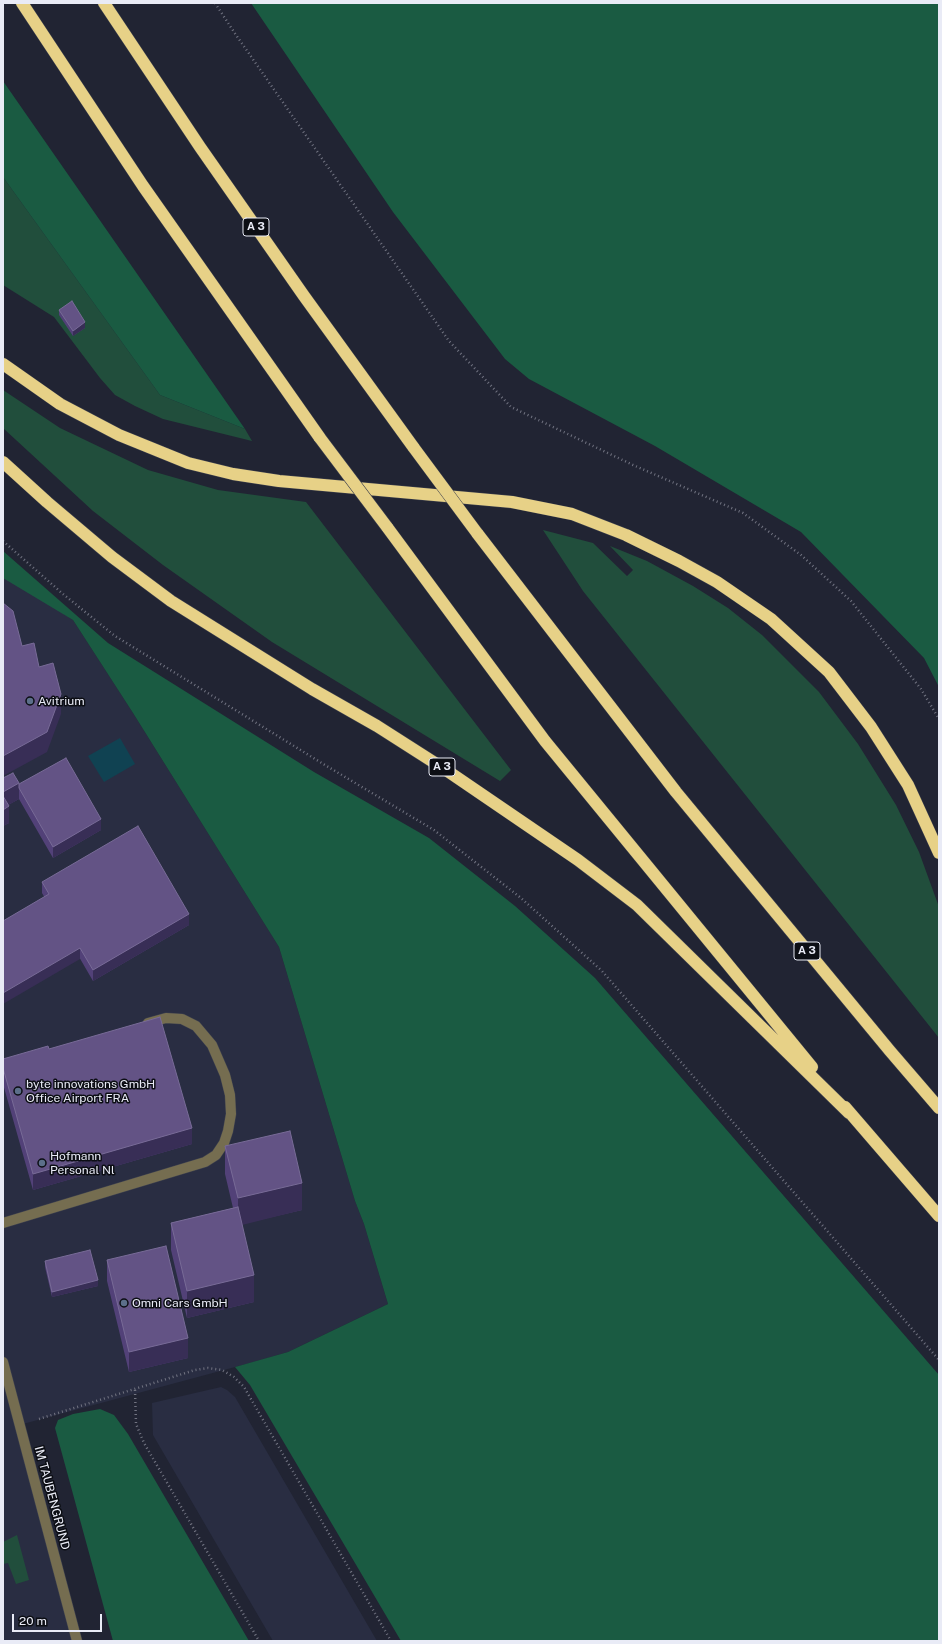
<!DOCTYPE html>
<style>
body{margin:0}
#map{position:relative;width:942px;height:1644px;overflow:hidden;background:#212433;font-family:"Public Sans",sans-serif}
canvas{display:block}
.frame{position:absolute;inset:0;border:4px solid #e9ebf6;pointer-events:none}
.scale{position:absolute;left:12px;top:1614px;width:90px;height:18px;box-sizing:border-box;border:2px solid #e9ebf6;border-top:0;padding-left:5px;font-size:12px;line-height:14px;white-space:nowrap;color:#e9ebf6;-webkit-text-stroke:3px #0c0e14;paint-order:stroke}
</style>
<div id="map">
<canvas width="942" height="1644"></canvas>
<div class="frame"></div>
<div class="scale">20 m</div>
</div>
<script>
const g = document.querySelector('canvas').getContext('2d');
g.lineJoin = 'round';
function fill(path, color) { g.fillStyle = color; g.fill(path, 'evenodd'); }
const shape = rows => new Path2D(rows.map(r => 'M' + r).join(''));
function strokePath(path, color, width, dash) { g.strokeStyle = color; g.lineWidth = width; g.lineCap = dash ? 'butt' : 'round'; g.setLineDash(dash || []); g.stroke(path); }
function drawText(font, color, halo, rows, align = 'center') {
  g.font = font + ' "Public Sans",sans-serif'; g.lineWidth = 3; g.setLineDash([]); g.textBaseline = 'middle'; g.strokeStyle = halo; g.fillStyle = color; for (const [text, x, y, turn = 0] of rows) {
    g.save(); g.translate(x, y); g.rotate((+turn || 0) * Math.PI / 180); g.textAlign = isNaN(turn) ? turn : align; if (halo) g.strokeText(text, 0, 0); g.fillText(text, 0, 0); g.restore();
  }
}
fill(shape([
 [3,572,73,620,133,713,279,947,355,1201,364,1224,388,1304,288,1352,250,1363,19,1425,77,1641,3,1641],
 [221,1387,227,1390,235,1397,377,1641,273,1641,153,1435,152,1403]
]), '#292d42');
fill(shape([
 [3,177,160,395,245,429,252,441,163,419,135,406,115,395,100,378,54,317,3,285],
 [3,390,60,428,148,470,218,490,306,502,511,770,500,781,272,642,163,565,93,511,3,428],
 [543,530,593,543,627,576,633,570,610,546,647,561,693,586,728,608,762,635,819,692,858,744,896,805,919,852,939,907,939,1038,583,591],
 [17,1535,29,1580,16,1584,8,1563,3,1564,3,1542]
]), '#214e3c');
fill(shape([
 [251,3,939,3,939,687,924,658,801,532,655,446,529,379,505,359,393,212],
 [3,81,245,429,160,395,3,177],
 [3,551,108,643,314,772,429,838,515,906,595,978,939,1375,939,1641,401,1641,250,1385,235,1367,288,1352,388,1304,364,1224,355,1201,279,947,133,713,73,620,3,578],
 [100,1409,114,1415,128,1434,249,1641,113,1641,55,1428,58,1420,73,1414]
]), '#1a5b42');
fill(shape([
 [120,738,135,764,104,782,88,756]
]), '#104252');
const lane = shape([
 [3,1223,205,1162,216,1155,224,1143,228,1131,231,1114,230,1095,225,1075,212,1045,196,1026,182,1019,166,1018,148,1023]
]);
const street = shape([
 [3,1362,77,1641]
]);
const highway = shape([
 [22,3,143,186,320,438],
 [104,3,200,147,304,296,414,448],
 [3,364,60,404,119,435,188,463,233,474,279,481,512,502,572,514,626,535,679,561,717,582,771,619,829,672,871,727,908,785,939,853],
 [3,462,47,502,112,557,171,601,312,689,377,726,449,772,578,860,637,905,849,1113],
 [387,527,545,741,812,1067],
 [477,533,676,792,890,1051,939,1108],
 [845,1107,939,1216]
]);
strokePath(lane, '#3d404e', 11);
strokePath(street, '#3d404e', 11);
strokePath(highway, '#3d404e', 13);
strokePath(shape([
 [215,3,234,32,449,341,511,407,633,465,743,513,801,555,851,601,921,689,939,719],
 [3,541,63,594,115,636,320,762,434,830,521,898,602,971,939,1360],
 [135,1390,136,1424,144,1443,259,1641],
 [39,1419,195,1370,208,1368,222,1370,234,1377,244,1387,391,1641]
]), '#727482', 2.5, [1, 3]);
strokePath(lane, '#756d50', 10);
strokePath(street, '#756d50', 10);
strokePath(highway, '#e7d187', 12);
const highwayBridge = shape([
 [320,438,387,527],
 [414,448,477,533]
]);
strokePath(highwayBridge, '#3d404e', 13, []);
strokePath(highwayBridge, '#e7d187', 12);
fill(shape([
 [59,310,85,328,73,336,59,315],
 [3,778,19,784,101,830,53,858,19,799,8,805,9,823,3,826],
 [42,882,189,925,93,981,42,893],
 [49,1049,192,1144,33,1190,3,1084,3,1059],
 [225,1146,302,1210,242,1224,254,1302,187,1318,171,1250,171,1223,233,1208,225,1174],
 [107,1260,188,1358,129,1372,107,1281],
 [45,1261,98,1286,52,1297,45,1267]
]), '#524178');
fill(shape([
 [85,322,85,328,73,336,73,331],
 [61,694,61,714,47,752,3,776,3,756],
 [19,783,19,799,3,808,3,792],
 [9,806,9,823,3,826,3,810],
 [101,819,101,830,53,858,53,847],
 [189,914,189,925,93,981,93,970],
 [80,948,80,959,3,1004,3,993],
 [192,1128,192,1144,33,1190,33,1174],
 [302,1183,302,1210,238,1226,238,1198],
 [254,1275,254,1302,187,1318,187,1291],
 [98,1280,98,1286,52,1297,52,1292],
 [188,1338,188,1358,129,1372,129,1352]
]), '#382e56');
const building = shape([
 [72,301,85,322,73,331,59,310,72,301],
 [3,603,13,611,22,646,34,643,39,667,53,663,61,694,47,732,3,756,3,603],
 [66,758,101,819,53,847,19,788,19,784,66,758],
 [13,773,19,783,3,792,3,778,13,773],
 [3,796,9,806,3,810,3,796],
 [138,826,189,914,93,970,80,948,3,993,3,921,49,894,42,882,138,826],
 [160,1017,192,1128,33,1174,3,1068,3,1059,48,1046,49,1049,160,1017],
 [290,1131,302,1183,238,1198,225,1146,290,1131],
 [238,1207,254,1275,187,1291,171,1223,238,1207],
 [166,1246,188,1338,129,1352,107,1260,166,1246],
 [90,1250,98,1280,52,1292,45,1261,90,1250]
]);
fill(building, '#635385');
strokePath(building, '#786b97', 1);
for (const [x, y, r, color] of [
 [30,701,4,"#5c6f8a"],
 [18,1091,4,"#5c6f8a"],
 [42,1163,4,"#5c6f8a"],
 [124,1303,4,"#5c6f8a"]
]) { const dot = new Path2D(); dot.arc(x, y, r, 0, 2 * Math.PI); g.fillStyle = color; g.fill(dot); strokePath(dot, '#0c0e14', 1.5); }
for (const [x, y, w] of [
 [256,227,26],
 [442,767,26],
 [807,951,26]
]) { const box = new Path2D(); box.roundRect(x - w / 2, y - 9, w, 18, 3); g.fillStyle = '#0c0e14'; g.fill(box); strokePath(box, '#e9ebf6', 1); }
drawText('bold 11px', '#e9ebf6', null, [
 ["A 3",256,227],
 ["A 3",442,767],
 ["A 3",807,951]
]);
drawText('12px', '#e9ebf6', '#0c0e14', [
 ["Avitrium",38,701],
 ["byte innovations GmbH",26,1084],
 ["Office Airport FRA",26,1098],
 ["Hofmann",50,1156],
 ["Personal Nl",50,1170],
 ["Omni Cars GmbH",132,1303]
], 'left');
drawText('12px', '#e9ebf6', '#0c0e14', [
 ["IM TAUBENGRUND",52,1498,75]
]);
</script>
